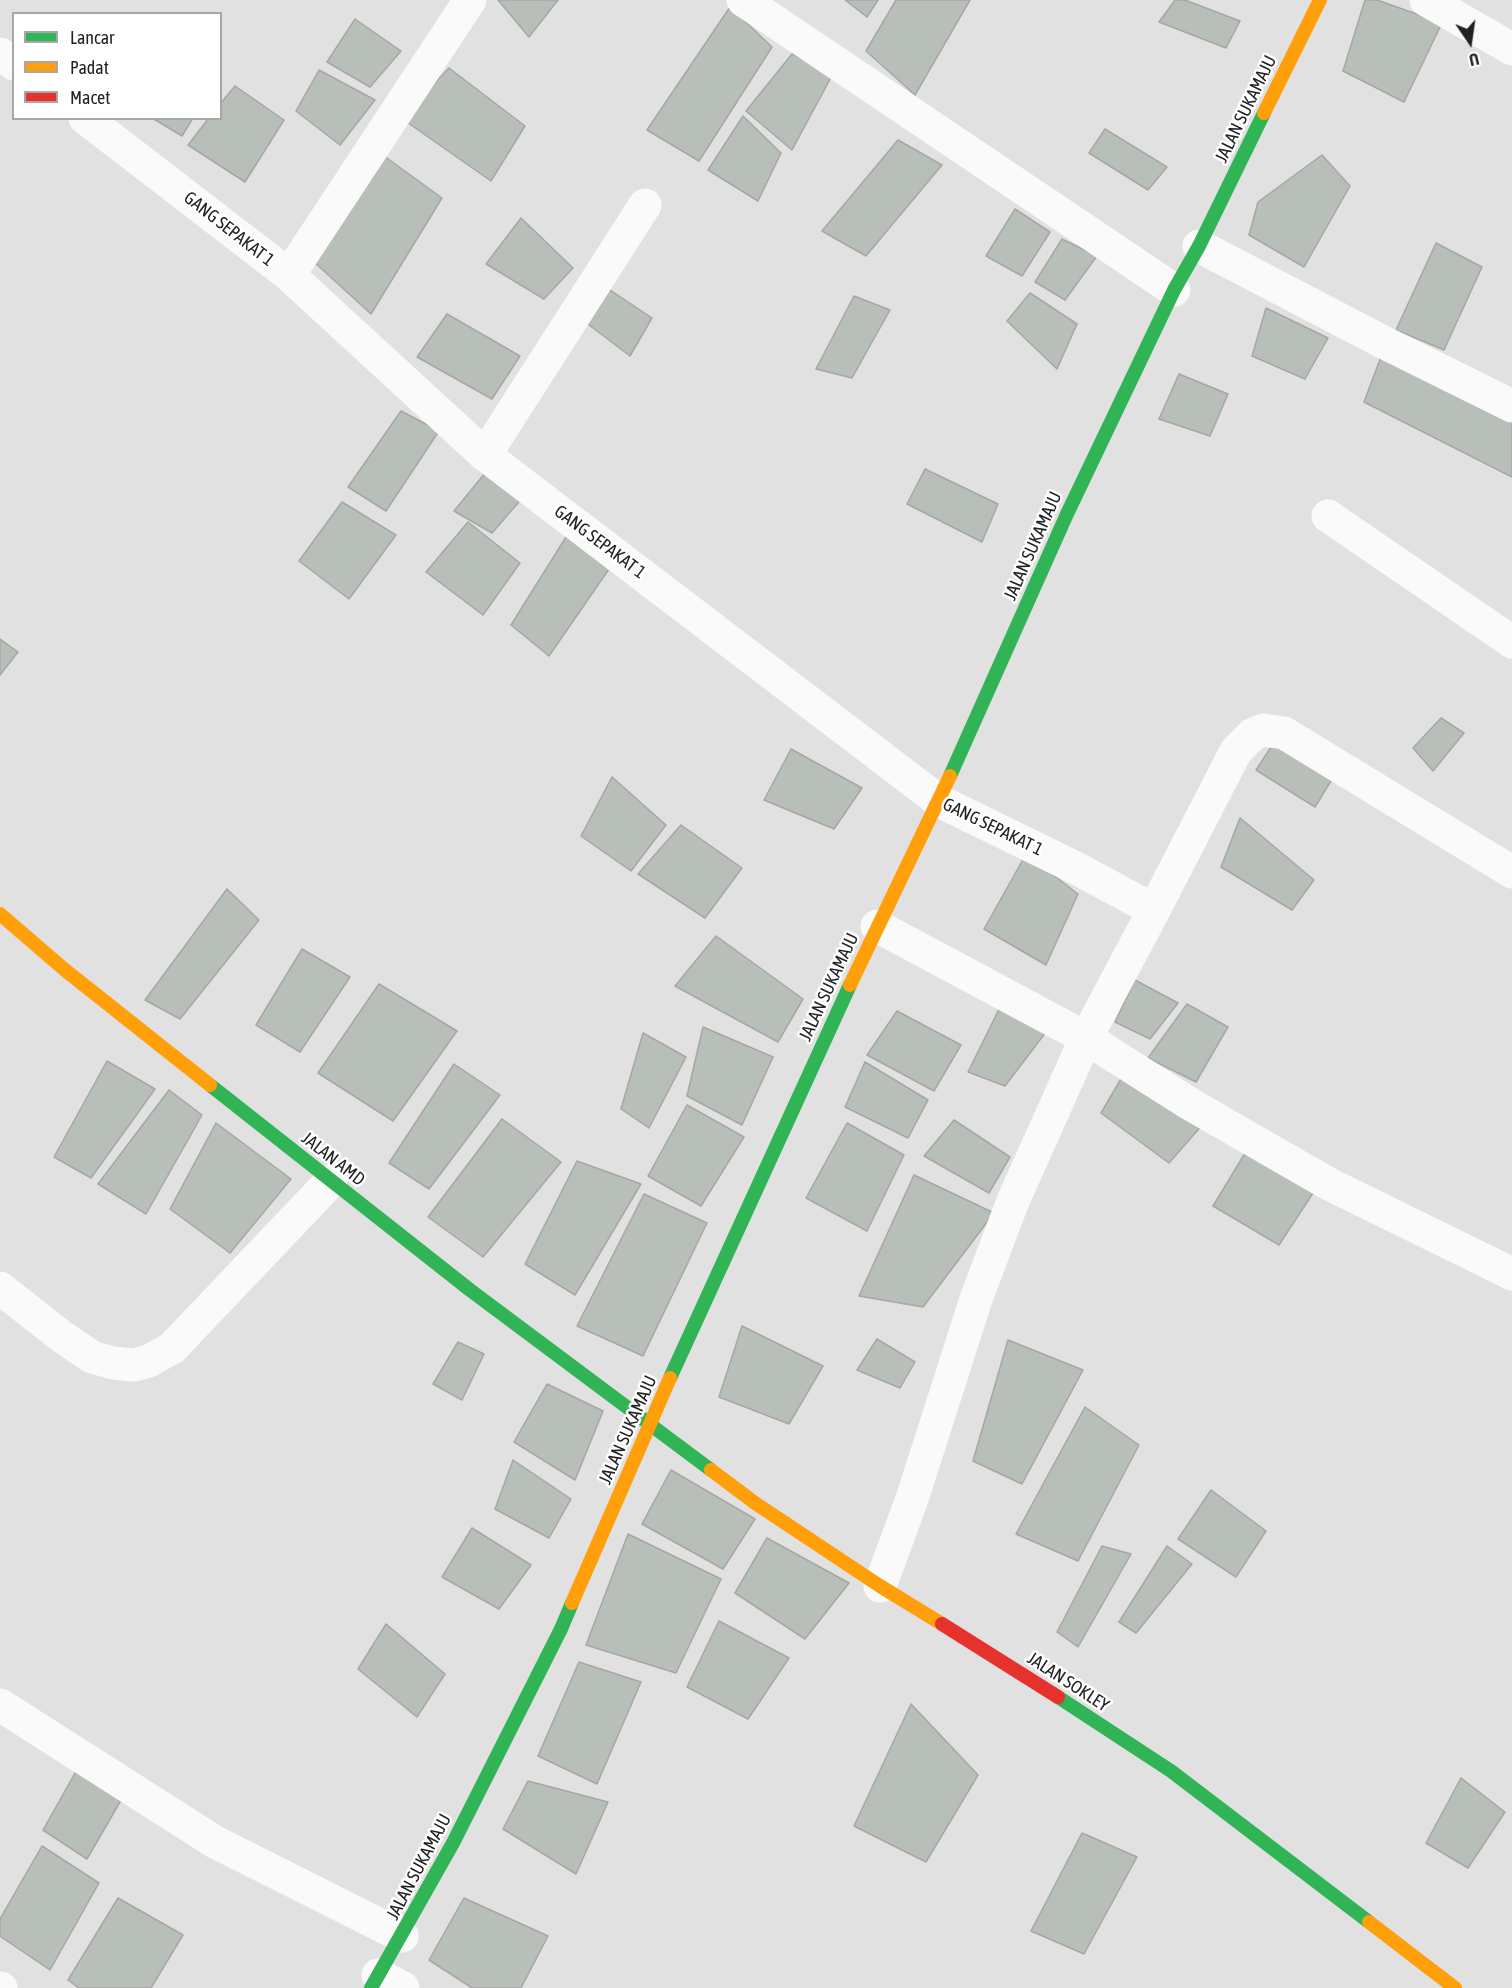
<!DOCTYPE html>
<style>
body{margin:0}
#map{position:relative;width:1512px;height:1988px;overflow:hidden;background:#e2e1e2;font-family:"Asap Condensed",sans-serif}
canvas{display:block}
.legend{position:absolute;left:12px;top:12px;width:210px;height:108px;box-sizing:border-box;background:#fff;border:2px solid #a7a7a7;margin:0;padding:8px 10px;list-style:none;font-size:18px;color:#232223}
.legend li{display:flex;align-items:center;gap:12px;height:30px}
.legend b{width:30px;border:2px solid #a7a7a7}
.north{position:absolute;left:1440px;top:12px;width:60px;height:60px;-webkit-text-stroke:4px #fff;paint-order:stroke;rotate:167deg;font-size:16px;font-weight:700;line-height:24px;text-align:center;color:#232223}
.north::after{content:'';display:block;margin:auto;width:21px;height:27px;background:#232223;clip-path:polygon(50% 0,100% 100%,50% 72%,0 100%)}
</style>
<div id="map">
<canvas width="1512" height="1988"></canvas>
<ul class="legend">
<li><b style="height:8px;background:#30b455"></b>Lancar</li>
<li><b style="height:8px;background:#ff9f0a"></b>Padat</li>
<li><b style="height:8px;background:#e5322d"></b>Macet</li>
</ul>
<div class="north">U</div>
</div>
<script>
const g = document.querySelector('canvas').getContext('2d');
g.lineJoin = 'round';
function fill(path, color) { g.fillStyle = color; g.fill(path, 'evenodd'); }
const shape = rows => new Path2D(rows.map(r => 'M' + r).join(''));
function strokePath(path, color, width, dash) { g.strokeStyle = color; g.lineWidth = width; g.lineCap = dash ? 'butt' : 'round'; g.setLineDash(dash || []); g.stroke(path); }
function drawText(font, color, halo, rows, align = 'center') {
  g.font = font + ' "Asap Condensed",sans-serif'; g.lineWidth = 5; g.setLineDash([]); g.textBaseline = 'middle'; g.strokeStyle = halo; g.fillStyle = color; for (const [text, x, y, turn = 0] of rows) {
    g.save(); g.translate(x, y); g.rotate((+turn || 0) * Math.PI / 180); g.textAlign = isNaN(turn) ? turn : align; if (halo) g.strokeText(text, 0, 0); g.fillText(text, 0, 0); g.restore();
  }
}
const building = shape([
 [498,0,558,0,529,37,498,0],
 [845,0,878,0,867,17,845,0],
 [896,0,970,0,915,95,866,51,896,0],
 [1175,0,1185,0,1240,21,1226,48,1159,22,1175,0],
 [1365,0,1377,0,1442,23,1404,102,1343,71,1365,0],
 [730,7,772,47,699,161,647,130,730,7],
 [355,19,401,51,370,87,327,62,355,19],
 [792,54,835,70,792,150,746,111,792,54],
 [449,68,525,126,491,181,401,118,449,68],
 [319,70,375,100,340,145,296,111,319,70],
 [235,86,284,120,245,182,188,145,209,118,220,118,220,104,235,86],
 [743,116,781,153,758,201,708,170,743,116],
 [152,118,193,118,182,136,152,118],
 [1105,129,1167,167,1148,190,1089,153,1105,129],
 [898,140,942,165,866,256,822,231,898,140],
 [380,153,442,198,371,314,313,261,380,153],
 [1322,155,1350,186,1304,267,1249,235,1258,202,1322,155],
 [1015,209,1050,232,1022,276,986,256,1015,209],
 [521,218,573,268,544,299,486,264,521,218],
 [1062,239,1097,256,1065,300,1035,282,1062,239],
 [1436,243,1482,267,1444,350,1396,330,1436,243],
 [601,284,652,318,630,356,580,318,601,284],
 [1030,293,1077,324,1057,369,1007,321,1030,293],
 [854,296,890,310,852,378,816,369,854,296],
 [1266,308,1328,338,1305,379,1252,356,1266,308],
 [447,314,520,356,492,399,417,357,447,314],
 [1382,354,1512,421,1512,477,1364,402,1382,354],
 [1179,374,1228,394,1210,436,1159,419,1179,374],
 [401,411,439,431,386,511,348,487,401,411],
 [490,467,524,496,492,533,454,511,490,467],
 [925,469,998,504,982,542,907,504,925,469],
 [342,502,396,535,349,599,299,561,342,502],
 [468,522,520,563,483,615,426,572,468,522],
 [566,537,609,569,549,656,511,625,566,537],
 [0,639,18,652,0,675,0,639],
 [1441,718,1464,733,1433,771,1413,748,1441,718],
 [1277,738,1334,776,1315,807,1256,770,1277,738],
 [791,749,862,788,834,829,764,800,791,749],
 [612,777,666,825,631,871,581,836,612,777],
 [1240,818,1314,880,1292,910,1221,867,1240,818],
 [681,825,742,868,705,918,638,874,681,825],
 [1026,854,1078,894,1046,965,984,929,1026,854],
 [227,889,259,920,180,1019,145,1000,227,889],
 [716,936,803,999,778,1042,675,986,716,936],
 [302,949,350,977,300,1052,256,1025,302,949],
 [1135,980,1178,1003,1150,1039,1115,1022,1135,980],
 [379,984,457,1031,393,1121,318,1073,379,984],
 [1002,1003,1046,1032,1005,1086,968,1072,1002,1003],
 [1187,1004,1228,1027,1196,1082,1148,1058,1187,1004],
 [897,1011,961,1045,934,1091,867,1055,897,1011],
 [703,1027,773,1057,742,1125,687,1096,703,1027],
 [643,1033,686,1057,649,1128,621,1109,643,1033],
 [107,1061,155,1089,91,1178,54,1157,107,1061],
 [865,1062,928,1100,908,1138,845,1107,865,1062],
 [454,1064,500,1095,429,1189,389,1163,454,1064],
 [1125,1072,1204,1123,1169,1163,1101,1113,1125,1072],
 [169,1090,202,1115,146,1214,98,1184,169,1090],
 [687,1105,744,1137,701,1206,648,1176,687,1105],
 [502,1119,561,1162,483,1257,428,1217,502,1119],
 [954,1120,1010,1157,989,1193,924,1156,954,1120],
 [216,1123,291,1179,230,1253,170,1209,216,1123],
 [847,1123,904,1155,867,1231,806,1198,847,1123],
 [1250,1145,1317,1187,1279,1245,1213,1206,1250,1145],
 [577,1161,641,1184,575,1295,525,1264,577,1161],
 [914,1175,994,1213,923,1307,859,1296,914,1175],
 [644,1194,707,1223,643,1356,577,1326,644,1194],
 [742,1326,823,1366,789,1424,719,1397,742,1326],
 [877,1339,915,1362,900,1388,857,1370,877,1339],
 [1008,1340,1083,1370,1022,1484,973,1461,1008,1340],
 [458,1342,484,1354,462,1400,433,1384,458,1342],
 [547,1384,603,1411,575,1480,514,1442,547,1384],
 [1085,1407,1139,1445,1078,1561,1016,1534,1085,1407],
 [513,1460,571,1499,549,1538,495,1509,513,1460],
 [671,1470,755,1519,723,1569,642,1524,671,1470],
 [1211,1490,1266,1531,1236,1577,1178,1539,1211,1490],
 [472,1528,531,1565,499,1609,442,1577,472,1528],
 [628,1534,721,1579,676,1673,586,1645,628,1534],
 [767,1538,849,1583,805,1639,735,1593,767,1538],
 [1102,1546,1131,1554,1078,1647,1057,1632,1102,1546],
 [1167,1546,1192,1564,1136,1633,1119,1622,1167,1546],
 [719,1621,789,1658,748,1719,687,1687,719,1621],
 [386,1624,445,1674,417,1717,358,1669,386,1624],
 [579,1662,641,1682,597,1784,538,1756,579,1662],
 [911,1704,978,1775,926,1862,854,1826,911,1704],
 [79,1766,124,1795,87,1859,43,1830,79,1766],
 [1461,1778,1505,1812,1468,1868,1426,1843,1461,1778],
 [528,1781,608,1802,576,1874,503,1829,528,1781],
 [1082,1833,1137,1857,1084,1954,1031,1931,1082,1833],
 [42,1846,99,1883,50,1970,0,1936,0,1919,42,1846],
 [118,1898,183,1935,151,1988,79,1988,68,1980,118,1898],
 [464,1898,548,1936,521,1988,472,1988,429,1960,464,1898]
]);
fill(building, '#b8bfb8');
strokePath(building, '#a6a6a6', 1.5);
strokePath(shape([
 [743,0,1174,290],
 [1426,0,1512,49],
 [0,54,14,64],
 [85,118,289,275,485,455,939,801,1072,866,1154,910],
 [1199,246,1383,342,1512,406],
 [289,275,470,0],
 [485,455,645,205],
 [1328,516,1512,642],
 [877,926,1086,1038,1190,1104,1329,1184,1512,1274],
 [0,1288,61,1336,92,1357,113,1363,134,1365,149,1361,172,1348,331,1181],
 [880,1586,912,1499,976,1299,1013,1201,1086,1038,1154,910,1236,751,1253,734,1263,730,1284,733,1512,872],
 [0,1705,215,1842,402,1936],
 [378,1975,403,1988],
 [0,1988,1,1988]
]), '#fbfafb', 33);
strokePath(shape([
 [950,776,1067,514,1174,290,1199,246,1264,113],
 [210,1085,470,1290,711,1470],
 [670,1378,850,985],
 [1058,1697,1171,1771,1369,1922],
 [371,1988,453,1843,561,1629,572,1603]
]), '#30b455', 14);
strokePath(shape([
 [1264,113,1320,0],
 [0,914,65,970,210,1085],
 [850,985,950,776],
 [711,1470,755,1503,880,1586,942,1624],
 [572,1603,670,1378],
 [1369,1922,1455,1988]
]), '#ff9f0a', 14);
strokePath(shape([
 [942,1624,1058,1697]
]), '#e5322d', 14);
drawText('18px', '#232223', '#fff', [
 ["JALAN SUKAMAJU",1246,109,-64],
 ["GANG SEPAKAT 1",229,229,38],
 ["GANG SEPAKAT 1",600,542,37],
 ["JALAN SUKAMAJU",1033,546,-66],
 ["GANG SEPAKAT 1",993,827,26],
 ["JALAN SUKAMAJU",829,987,-65],
 ["JALAN AMD",333,1159,38],
 ["JALAN SUKAMAJU",628,1430,-66],
 ["JALAN SOKLEY",1068,1682,33],
 ["JALAN SUKAMAJU",419,1867,-62]
]);
</script>
